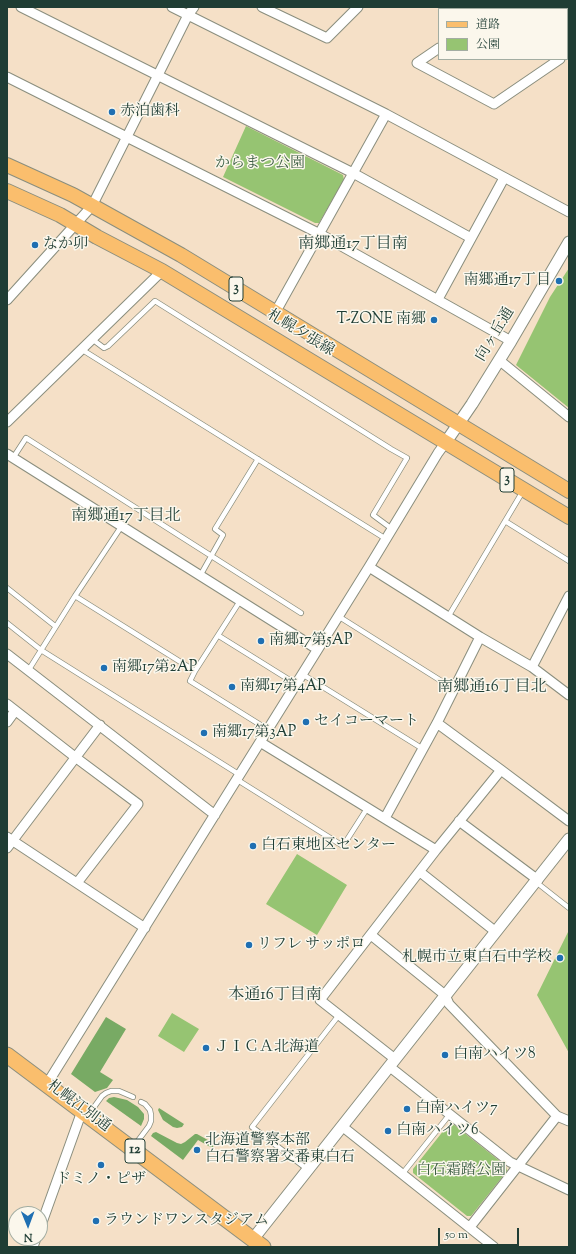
<!DOCTYPE html>
<meta charset="utf-8">
<style>
body{margin:0}
#map{position:relative;width:576px;height:1254px;overflow:hidden;background:#f5e0c7;font-family:"Sorts Mill Goudy","Noto Serif JP",serif}
canvas{display:block}
.frame{position:absolute;inset:0;border:8px solid #1f3d34;pointer-events:none}
.legend{position:absolute;left:438px;top:8px;width:130px;height:52px;box-sizing:border-box;background:#fbf7ec;border:1px solid #a3ada2;margin:0;padding:5px 7px;list-style:none;font-size:12px;color:#1f3d34}
.legend li{display:flex;align-items:center;gap:8px;height:20px}
.legend b{width:20px;border:1px solid #a3ada2}
.north{position:absolute;left:8px;top:1206px;width:40px;height:40px;box-sizing:border-box;background:#fbf7ec;border:1px solid #a3ada2;border-radius:50%;rotate:179deg;font-size:11px;font-weight:700;line-height:16px;text-align:center;color:#1f3d34}
.north::after{content:'';display:block;margin:auto;width:14px;height:18px;background:#1f6fb2;clip-path:polygon(50% 0,100% 100%,50% 72%,0 100%)}
.scale{position:absolute;left:438px;top:1228px;width:81px;height:18px;box-sizing:border-box;border:2px solid #1f3d34;border-top:0;padding-left:5px;font-size:12px;line-height:14px;white-space:nowrap;color:#1f3d34;-webkit-text-stroke:3px #fbf7ec;paint-order:stroke}
</style>
<div id="map">
<canvas width="576" height="1254"></canvas>
<div class="frame"></div>
<ul class="legend">
<li><b style="height:5px;background:#fabe6d"></b>道路</li>
<li><b style="height:11px;background:#96c472"></b>公園</li>
</ul>
<div class="north">N</div>
<div class="scale">50 m</div>
</div>
<script>
const g = document.querySelector('canvas').getContext('2d');
g.lineJoin = 'round';
function fill(path, color) { g.fillStyle = color; g.fill(path, 'evenodd'); }
const shape = rows => new Path2D(rows.map(r => 'M' + r).join(''));
function strokePath(path, color, width, dash) { g.strokeStyle = color; g.lineWidth = width; g.lineCap = dash ? 'butt' : 'round'; g.setLineDash(dash || []); g.stroke(path); }
function drawText(font, color, halo, rows, align = 'center') {
  g.font = font + ' "Sorts Mill Goudy","Noto Serif JP",serif'; g.lineWidth = 3; g.setLineDash([]); g.textBaseline = 'middle'; g.strokeStyle = halo; g.fillStyle = color; for (const [text, x, y, turn = 0] of rows) {
    g.save(); g.translate(x, y); g.rotate((+turn || 0) * Math.PI / 180); g.textAlign = isNaN(turn) ? turn : align; if (halo) g.strokeText(text, 0, 0); g.fillText(text, 0, 0); g.restore();
  }
}
fill(shape([
 [246,126,343,175,344,180,319,223,315,223,223,177],
 [569,268,569,408,516,365,550,297],
 [297,854,347,885,317,935,266,904],
 [569,930,569,1053,537,995],
 [172,1013,199,1029,184,1052,158,1036],
 [453,1124,506,1166,507,1171,471,1216,467,1216,413,1173,413,1169,448,1125]
]), '#96c472');
fill(shape([
 [106,1017,126,1029,100,1072,113,1080,107,1088,95,1092,71,1074],
 [114,1097,127,1100,138,1107,144,1114,144,1119,141,1126,106,1101,109,1098],
 [159,1108,184,1124,182,1127,177,1128,173,1127,163,1120,158,1110],
 [156,1132,177,1143,181,1144,185,1142,195,1134,197,1134,215,1144,212,1148,198,1140,183,1160,151,1136,153,1133]
]), '#78aa64');
const service = shape([
 [92,339,104,348,108,346,155,301,391,449,407,458,373,515,392,529],
 [81,349,386,539],
 [13,458,26,438,301,613],
 [505,521,569,561],
 [200,576,223,535,215,529,258,459],
 [7,588,55,626],
 [75,596,195,671],
 [240,601,195,671,190,681,267,729],
 [338,616,454,689],
 [448,617,523,491],
 [7,623,41,650,240,775],
 [219,636,296,684],
 [28,671,75,596,121,527],
 [302,674,423,749],
 [236,779,343,846,368,807],
 [536,882,569,908],
 [89,1114,102,1096,106,1093,111,1091,119,1091,133,1097],
 [134,1146,149,1126,151,1121,151,1115,150,1110,145,1104,141,1102],
 [307,1169,252,1127,339,1015],
 [403,1173,450,1114]
]);
const minor = shape([
 [21,7,353,173,471,238],
 [172,7,386,114,569,212],
 [262,7,327,38,358,7],
 [495,9,498,7],
 [439,48,417,63,494,104,560,59],
 [567,54,569,53],
 [7,77,320,234,511,341],
 [438,299,504,178],
 [7,300,92,206,158,75,188,15,194,7],
 [275,313,386,114],
 [499,360,569,417],
 [7,422,162,271],
 [7,454,317,649],
 [369,567,480,637,532,667,569,695],
 [7,654,215,815],
 [532,667,569,596],
 [7,704,75,757,138,804,77,883],
 [7,722,15,711],
 [437,723,501,770,569,821],
 [260,742,436,850],
 [385,818,437,723,480,637],
 [459,821,538,880],
 [7,837,145,928],
 [7,848,100,725],
 [420,872,496,932],
 [371,935,445,995,449,1004,557,1116,569,1121],
 [395,1059,320,1000,436,850,501,770],
 [390,1067,510,1162,569,1190],
 [47,1084,369,567,438,453,446,442],
 [343,1127,494,1247],
 [470,1227,557,1116],
 [40,1228,82,1111],
 [33,1247,36,1238]
]);
const tertiary = shape([
 [446,442,472,404,511,341,569,242],
 [253,1239,569,839]
]);
const primary = shape([
 [7,165,73,195,181,255,569,491],
 [7,191,60,215,97,237,162,271,569,517]
]);
const trunk = shape([
 [7,1055,263,1247]
]);
strokePath(service, '#8a8e7e', 6);
strokePath(minor, '#8a8e7e', 11);
strokePath(tertiary, '#8a8e7e', 13);
strokePath(primary, '#8a8e7e', 16);
strokePath(trunk, '#8a8e7e', 17);
strokePath(service, '#fff', 4.5);
strokePath(minor, '#fff', 9);
strokePath(tertiary, '#fff', 11);
strokePath(primary, '#fabe6d', 14);
strokePath(trunk, '#fabe6d', 15);
for (const [x, y, r, color] of [
 [112,112,4,"#1f6fb2"],
 [35,245,4,"#1f6fb2"],
 [559,281,4,"#1f6fb2"],
 [434,320,4,"#1f6fb2"],
 [261,641,4,"#1f6fb2"],
 [104,668,4,"#1f6fb2"],
 [232,687,4,"#1f6fb2"],
 [306,722,4,"#1f6fb2"],
 [204,733,4,"#1f6fb2"],
 [253,846,4,"#1f6fb2"],
 [249,945,4,"#1f6fb2"],
 [560,958,4,"#1f6fb2"],
 [206,1048,4,"#1f6fb2"],
 [445,1055,4,"#1f6fb2"],
 [407,1109,4,"#1f6fb2"],
 [388,1131,4,"#1f6fb2"],
 [197,1150,4,"#1f6fb2"],
 [101,1165,4,"#1f6fb2"],
 [96,1221,4,"#1f6fb2"]
]) { const dot = new Path2D(); dot.arc(x, y, r, 0, 2 * Math.PI); g.fillStyle = color; g.fill(dot); strokePath(dot, '#fbf7ec', 1.5); }
for (const [x, y, w] of [
 [236,289,14],
 [507,480,14],
 [135,1151,20]
]) { const box = new Path2D(); box.roundRect(x - w / 2, y - 12, w, 24, 3); g.fillStyle = '#fbf7ec'; g.fill(box); strokePath(box, '#1f3d34', 1); }
drawText('bold 14px', '#1f3d34', null, [
 ["3",236,289],
 ["3",507,480],
 ["12",135,1151]
]);
drawText('15px', '#1f3d34', '#fbf7ec', [
 ["赤泊歯科",120,112],
 ["なか卯",43,245],
 ["南郷通17丁目",551,281,"right"],
 ["T-ZONE 南郷",426,320,"right"],
 ["南郷17第5AP",269,641],
 ["南郷17第2AP",112,668],
 ["南郷17第4AP",240,687],
 ["セイコーマート",314,722],
 ["南郷17第3AP",212,733],
 ["白石東地区センター",261,846],
 ["リフレ サッポロ",257,945],
 ["札幌市立東白石中学校",552,958,"right"],
 ["ＪＩＣＡ北海道",214,1048],
 ["白南ハイツ8",453,1055],
 ["白南ハイツ7",415,1109],
 ["白南ハイツ6",396,1131],
 ["北海道警察本部",205,1141],
 ["白石警察署交番東白石",205,1158],
 ["ドミノ・ピザ",101,1180,"center"],
 ["ラウンドワンスタジアム",104,1221]
], 'left');
drawText('15px', '#3d5f44', '#fbf7ec', [
 ["からまつ公園",260,164],
 ["白石霜踏公園",461,1171]
]);
drawText('15px', '#1f3d34', '#fbf7ec', [
 ["札幌夕張線",300,334,31],
 ["向ヶ丘通",496,335,-59],
 ["札幌江別通",78,1107,37]
]);
drawText('16px', '#1f3d34', '#fbf7ec', [
 ["南郷通17丁目南",353,245],
 ["南郷通17丁目北",126,517],
 ["南郷通16丁目北",492,688],
 ["本通16丁目南",275,996]
]);
</script>
